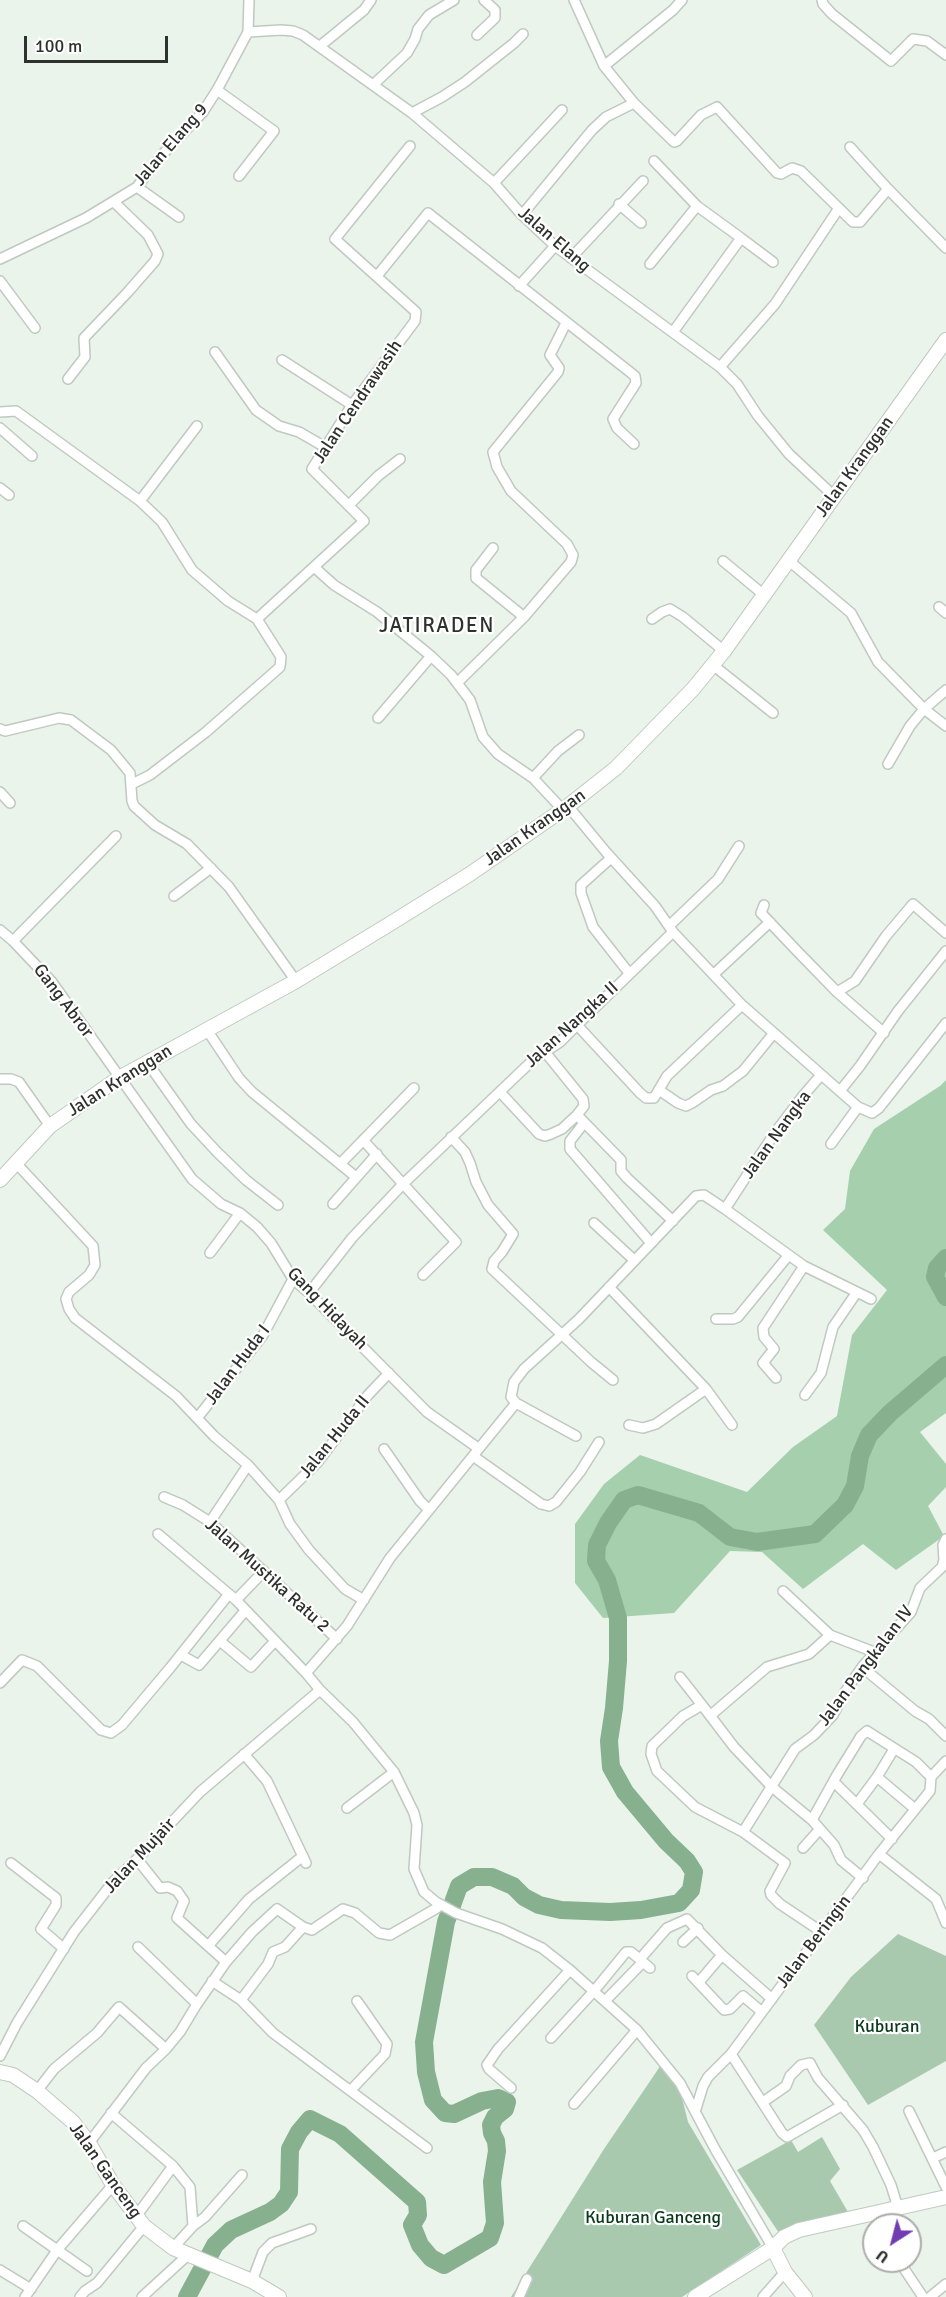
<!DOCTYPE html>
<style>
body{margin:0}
#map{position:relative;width:946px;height:2297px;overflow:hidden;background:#eaf4eb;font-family:Signika,sans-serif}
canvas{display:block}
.north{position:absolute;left:862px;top:2213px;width:60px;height:60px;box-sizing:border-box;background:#fff;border:2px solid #abadab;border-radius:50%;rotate:216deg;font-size:16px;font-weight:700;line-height:24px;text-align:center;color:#2e312e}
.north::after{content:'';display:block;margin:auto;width:21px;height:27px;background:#713bb2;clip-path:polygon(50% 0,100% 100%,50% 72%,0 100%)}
.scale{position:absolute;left:24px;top:36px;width:144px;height:27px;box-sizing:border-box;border:3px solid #2e312e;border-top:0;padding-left:8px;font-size:18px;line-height:21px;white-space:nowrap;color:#2e312e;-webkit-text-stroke:4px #fff;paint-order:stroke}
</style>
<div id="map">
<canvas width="946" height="2297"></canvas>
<div class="north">U</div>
<div class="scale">100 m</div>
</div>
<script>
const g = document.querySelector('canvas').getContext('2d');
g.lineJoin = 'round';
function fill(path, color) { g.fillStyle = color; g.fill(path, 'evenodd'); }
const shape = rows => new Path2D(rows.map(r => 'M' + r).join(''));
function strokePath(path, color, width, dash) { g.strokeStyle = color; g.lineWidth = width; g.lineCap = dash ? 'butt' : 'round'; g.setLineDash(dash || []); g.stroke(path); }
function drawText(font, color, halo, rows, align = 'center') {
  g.font = font + ' Signika,sans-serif'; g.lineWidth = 4.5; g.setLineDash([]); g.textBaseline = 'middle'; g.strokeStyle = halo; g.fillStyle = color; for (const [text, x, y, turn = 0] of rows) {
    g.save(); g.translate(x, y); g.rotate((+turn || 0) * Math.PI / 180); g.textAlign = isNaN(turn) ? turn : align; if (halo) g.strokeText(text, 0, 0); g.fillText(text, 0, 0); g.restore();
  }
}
fill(shape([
 [898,1934,946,1956,946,2061,868,2105,814,2025,851,1977],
 [661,2065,681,2094,688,2122,761,2245,682,2297,511,2297,604,2149],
 [822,2137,840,2169,830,2181,848,2212,779,2233,737,2170,791,2140,798,2152]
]), '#a8c9ae');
fill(shape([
 [946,1080,946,1413,920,1432,946,1464,946,1487,928,1506,944,1536,896,1570,863,1544,803,1589,762,1552,730,1551,674,1613,603,1618,575,1583,575,1524,604,1484,640,1455,747,1492,793,1447,837,1416,852,1335,887,1290,823,1230,845,1209,850,1171,874,1129,940,1086]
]), '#a5cfad');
strokePath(shape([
 [946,1258,937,1268,935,1277,946,1297],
 [187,2297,215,2245,231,2230,270,2212,281,2204,289,2192,290,2149,299,2132,310,2119,340,2134,417,2202,418,2215,412,2225,420,2245,431,2258,444,2265,490,2238,495,2223,492,2182,497,2151,496,2141,492,2133,491,2125,495,2117,505,2109,507,2102,498,2098,482,2101,454,2114,445,2113,433,2100,426,2072,424,2042,446,1922,459,1886,474,1877,492,1877,513,1886,524,1897,539,1905,561,1910,610,1912,641,1910,679,1903,691,1890,694,1872,687,1861,666,1841,625,1792,611,1767,609,1741,614,1708,618,1661,618,1618,607,1580,596,1561,597,1545,608,1523,624,1500,638,1495,699,1513,730,1537,757,1542,815,1534,845,1505,855,1486,860,1456,869,1435,890,1413,946,1365]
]), '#87b08f', 18);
const street = shape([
 [574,0,604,66,634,103,674,142,677,141,701,115,717,107,777,173,781,174,792,168,801,171,853,222,860,222,888,189,946,248],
 [822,0,823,4,832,14,891,61,913,39,927,41,946,55],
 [248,32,281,30,293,31,303,35,412,113,494,183,522,215,555,246,720,367,737,384,758,416,789,454,834,496],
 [477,35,495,18,495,10,484,0],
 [320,46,364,10,371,0],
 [604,66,673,10,682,0],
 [374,84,407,53,415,39,418,29,429,15,454,0],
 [217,90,274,131,239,176],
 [412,113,442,97,465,82,514,43,523,34],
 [850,147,888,189],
 [654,161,697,206,741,238,673,332],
 [494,183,562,110],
 [137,187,179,217],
 [619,204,641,223],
 [522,215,592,130,606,117,634,103],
 [741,238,773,262],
 [571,258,643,181],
 [0,259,86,218,137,187,160,157,203,112,217,90,248,32,249,0],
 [650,264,697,206],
 [377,276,428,213,635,376,636,383,613,419,617,428,634,444],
 [0,281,35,328],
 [519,286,555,246],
 [215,352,256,410,279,426,299,432,325,447],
 [282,360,352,405],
 [720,367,775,304,839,208],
 [68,379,85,357,84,338,127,293,155,261,158,254,148,235,114,202],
 [0,412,16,411,140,501,162,522,192,570,228,601,257,619,281,657,280,667,206,732,150,775,132,784],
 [0,428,32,456],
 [0,488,9,495],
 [140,501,197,426],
 [349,505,378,476,400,459],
 [493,548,476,570,476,578,524,617],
 [788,560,851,613,878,662,924,709,910,726,888,764],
 [723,561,764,595],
 [314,567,334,585,377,612,431,656,451,675,470,700,483,737,498,754,533,778,563,810],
 [939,607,946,613],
 [257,619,364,521,312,469,352,405,415,321,416,312,335,239,410,146],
 [652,619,662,612,670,609,683,617,724,651],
 [713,665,773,713],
 [458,682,524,617,571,562,573,555,567,544,511,491,497,467,493,452,558,372,559,368,550,355,566,323],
 [946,690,924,709,946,726],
 [378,718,431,656],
 [0,729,5,731,59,718,71,720,111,750,130,773,132,801,134,806,155,825,187,844,229,887,296,981],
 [533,778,558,751,579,735],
 [0,792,10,803],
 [568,806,606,852,655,906,673,932,742,1005,858,1107,872,1113,879,1108,946,1023],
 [611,858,581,885,581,893,593,927,629,973],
 [174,896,211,868],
 [764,905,761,913,798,952,837,992,884,1033],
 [669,926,718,879,739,846],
 [0,930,13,941,52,982,192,1179,221,1204,240,1213,257,1227,271,1243,293,1279,309,1293,427,1412,478,1448],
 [13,941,116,836],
 [714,974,770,922],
 [837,992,855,981,886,936,913,904,946,933],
 [577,1025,640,1093,646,1098,654,1098,667,1076,742,1005],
 [207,1030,239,1078,252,1092,356,1177],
 [545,1052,583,1099,584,1106,577,1115],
 [147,1062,191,1124,217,1152,246,1180,278,1205],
 [0,1079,11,1079,19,1082,50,1126],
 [659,1090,678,1103,686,1106,692,1103,711,1090,723,1086,743,1071,774,1033],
 [840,1091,860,1066,898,1011,946,951],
 [500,1092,539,1134,545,1136,551,1134,562,1129,577,1115,621,1160,621,1171,627,1178,673,1221],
 [584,1123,570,1141,570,1149,651,1243],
 [451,1137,465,1152,470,1163,476,1182,488,1205,513,1234,502,1252,494,1261,492,1269,591,1362,613,1380],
 [363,1140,456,1242,423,1275],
 [831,1144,858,1107],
 [16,1163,93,1246,95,1265,89,1275,69,1292,66,1299,69,1309,75,1318,176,1396,214,1436,248,1465,279,1500,290,1524,309,1550,345,1589,364,1600],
 [340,1164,414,1088],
 [333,1204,377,1154],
 [725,1209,804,1266,871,1299],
 [594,1223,634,1260],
 [210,1253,240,1213],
 [609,1287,706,1389,656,1424,643,1428,629,1425],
 [309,1293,352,1238,403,1184,533,1060,560,1042,577,1025,673,932],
 [716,1319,733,1319,738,1317,788,1256],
 [776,1378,763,1363,774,1349,764,1337,763,1328,804,1266],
 [706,1389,732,1425],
 [805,1395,821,1373,833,1327,857,1292],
 [516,1403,390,1558,347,1626,306,1673,320,1690,353,1722,394,1772,414,1813,417,1825,414,1869,424,1892,436,1902,456,1913,502,1929,542,1948,570,1970,637,2030,680,2083,715,2149,773,2248],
 [198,1417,263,1335,293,1279],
 [576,1436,516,1403,511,1397,514,1382,524,1369,579,1319,696,1196,704,1195,725,1209,774,1134,802,1097,821,1075],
 [384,1449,420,1501,429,1510],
 [473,1456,541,1504,549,1506,556,1502,580,1472,599,1442],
 [164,1497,183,1505,210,1522,337,1639],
 [279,1500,318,1462,368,1395,389,1373],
 [210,1522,248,1465],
 [158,1534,236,1600,306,1673],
 [783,1591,830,1635,874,1652],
 [236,1600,264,1571],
 [220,1641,251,1667,275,1641],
 [181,1655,199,1665,245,1611],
 [862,1667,915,1711,929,1719,946,1736],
 [680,1677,702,1705],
 [0,1683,22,1660,37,1666,101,1730,111,1733,122,1725,170,1668,229,1594],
 [711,1715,767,1667,809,1654,830,1635],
 [244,1754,267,1781,306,1863],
 [877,1777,915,1809],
 [834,1782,892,1839],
 [857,1804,877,1777,894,1749],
 [347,1808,394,1772],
 [812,1820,837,1775,861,1736,867,1731,916,1762,931,1777],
 [743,1832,795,1749,814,1735,833,1715,845,1692,862,1667,911,1612,920,1588,942,1567,944,1560,943,1545,946,1539],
 [803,1848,820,1829],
 [879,1854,930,1791,931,1777,946,1761],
 [137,1859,160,1888,168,1887,177,1891,184,1901,177,1918,226,1962],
 [11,1863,56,1898,56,1905,41,1929,64,1949],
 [822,1932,780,1904,771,1895,770,1891,785,1863,743,1832,695,1807,657,1771,651,1754,652,1746,683,1716,702,1705,734,1747,772,1787,812,1820,834,1845,841,1860,863,1878],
 [683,1942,698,1928],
 [208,1946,249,1899,303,1856],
 [138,1947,197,2004],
 [640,1959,667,1928,687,1919,722,1955,772,1999],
 [692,1976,724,2010,730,2009,743,1996,762,2012],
 [212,1981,241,2000,273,2033,427,2148],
 [699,1982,722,1955],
 [241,2000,268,1964,273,1952,285,1947,303,1927],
 [605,2001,643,1962],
 [551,2038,594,1991,626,1952,631,1952,650,1968],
 [731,2054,782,2133,787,2137,843,2105],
 [0,2056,17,2023,74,1932,113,1882,137,1859,200,1792,320,1690],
 [511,2088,489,2069,487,2065,498,2049,570,1970],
 [351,2090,385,2054,387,2044,357,2001],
 [37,2091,54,2069,97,2033,119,2007,166,2049],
 [763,2102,786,2086,790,2076,801,2065,810,2063,818,2078,863,2130,873,2147,891,2185,898,2208],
 [574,2104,637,2030],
 [696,2109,703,2086,708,2077,731,2054,879,1854,936,1899,946,1923],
 [909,2111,946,2187],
 [111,2113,173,2166,190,2187,193,2226,173,2248],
 [89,2143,146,2068,166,2049,180,2032,197,2004,226,1962,252,1932,277,1909,303,1927,312,1930,343,1909,355,1913,379,1933,390,1935,437,1908,439,1904],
 [933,2158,946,2152],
 [875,2214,881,2225],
 [135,2218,173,2166],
 [23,2226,87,2271],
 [193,2226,205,2217,242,2175],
 [899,2261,923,2297],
 [0,2270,31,2289],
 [252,2281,263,2252,272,2243,311,2229],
 [25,2297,58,2249,113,2185],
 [80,2297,85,2291,97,2283,144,2226],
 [142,2297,189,2254],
 [519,2297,527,2279],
 [763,2297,785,2272],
 [930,2297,946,2284]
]);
const secondary = shape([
 [0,1180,50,1126,119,1078,296,981,388,925,470,874,568,806,616,768,693,689,724,651,946,340],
 [0,2072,13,2075,37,2091,73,2122,89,2143,113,2185,144,2226,173,2248,252,2281,279,2297],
 [773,2248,785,2272,805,2297],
 [695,2297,773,2248,784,2237,799,2230,946,2197]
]);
strokePath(street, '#c0c9c1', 12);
strokePath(secondary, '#c0c9c1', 16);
strokePath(street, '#fff', 9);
strokePath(secondary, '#fff', 14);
drawText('18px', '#2e312e', '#fff', [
 ["Jalan Elang 9",171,145,-49],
 ["Jalan Elang",554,240,41],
 ["Jalan Cendrawasih",358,402,-56],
 ["Jalan Kranggan",855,467,-54],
 ["Jalan Kranggan",535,828,-35],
 ["Gang Abror",63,1001,53],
 ["Jalan Nangka II",572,1025,-42],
 ["Jalan Kranggan",120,1081,-32],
 ["Jalan Nangka",777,1135,-54],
 ["Gang Hidayah",327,1309,46],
 ["Jalan Huda I",238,1365,-53],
 ["Jalan Huda II",335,1437,-51],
 ["Jalan Mustika Ratu 2",267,1576,42],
 ["Jalan Pangkalan IV",866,1666,-53],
 ["Jalan Mujair",140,1856,-47],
 ["Jalan Beringin",814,1942,-53],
 ["Jalan Ganceng",105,2171,55]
]);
drawText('18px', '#08391a', '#fff', [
 ["Kuburan",887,2027],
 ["Kuburan Ganceng",653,2218]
]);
g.letterSpacing = '1.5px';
drawText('21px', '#2e312e', '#fff', [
 ["JATIRADEN",437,626]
]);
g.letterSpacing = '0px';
</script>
